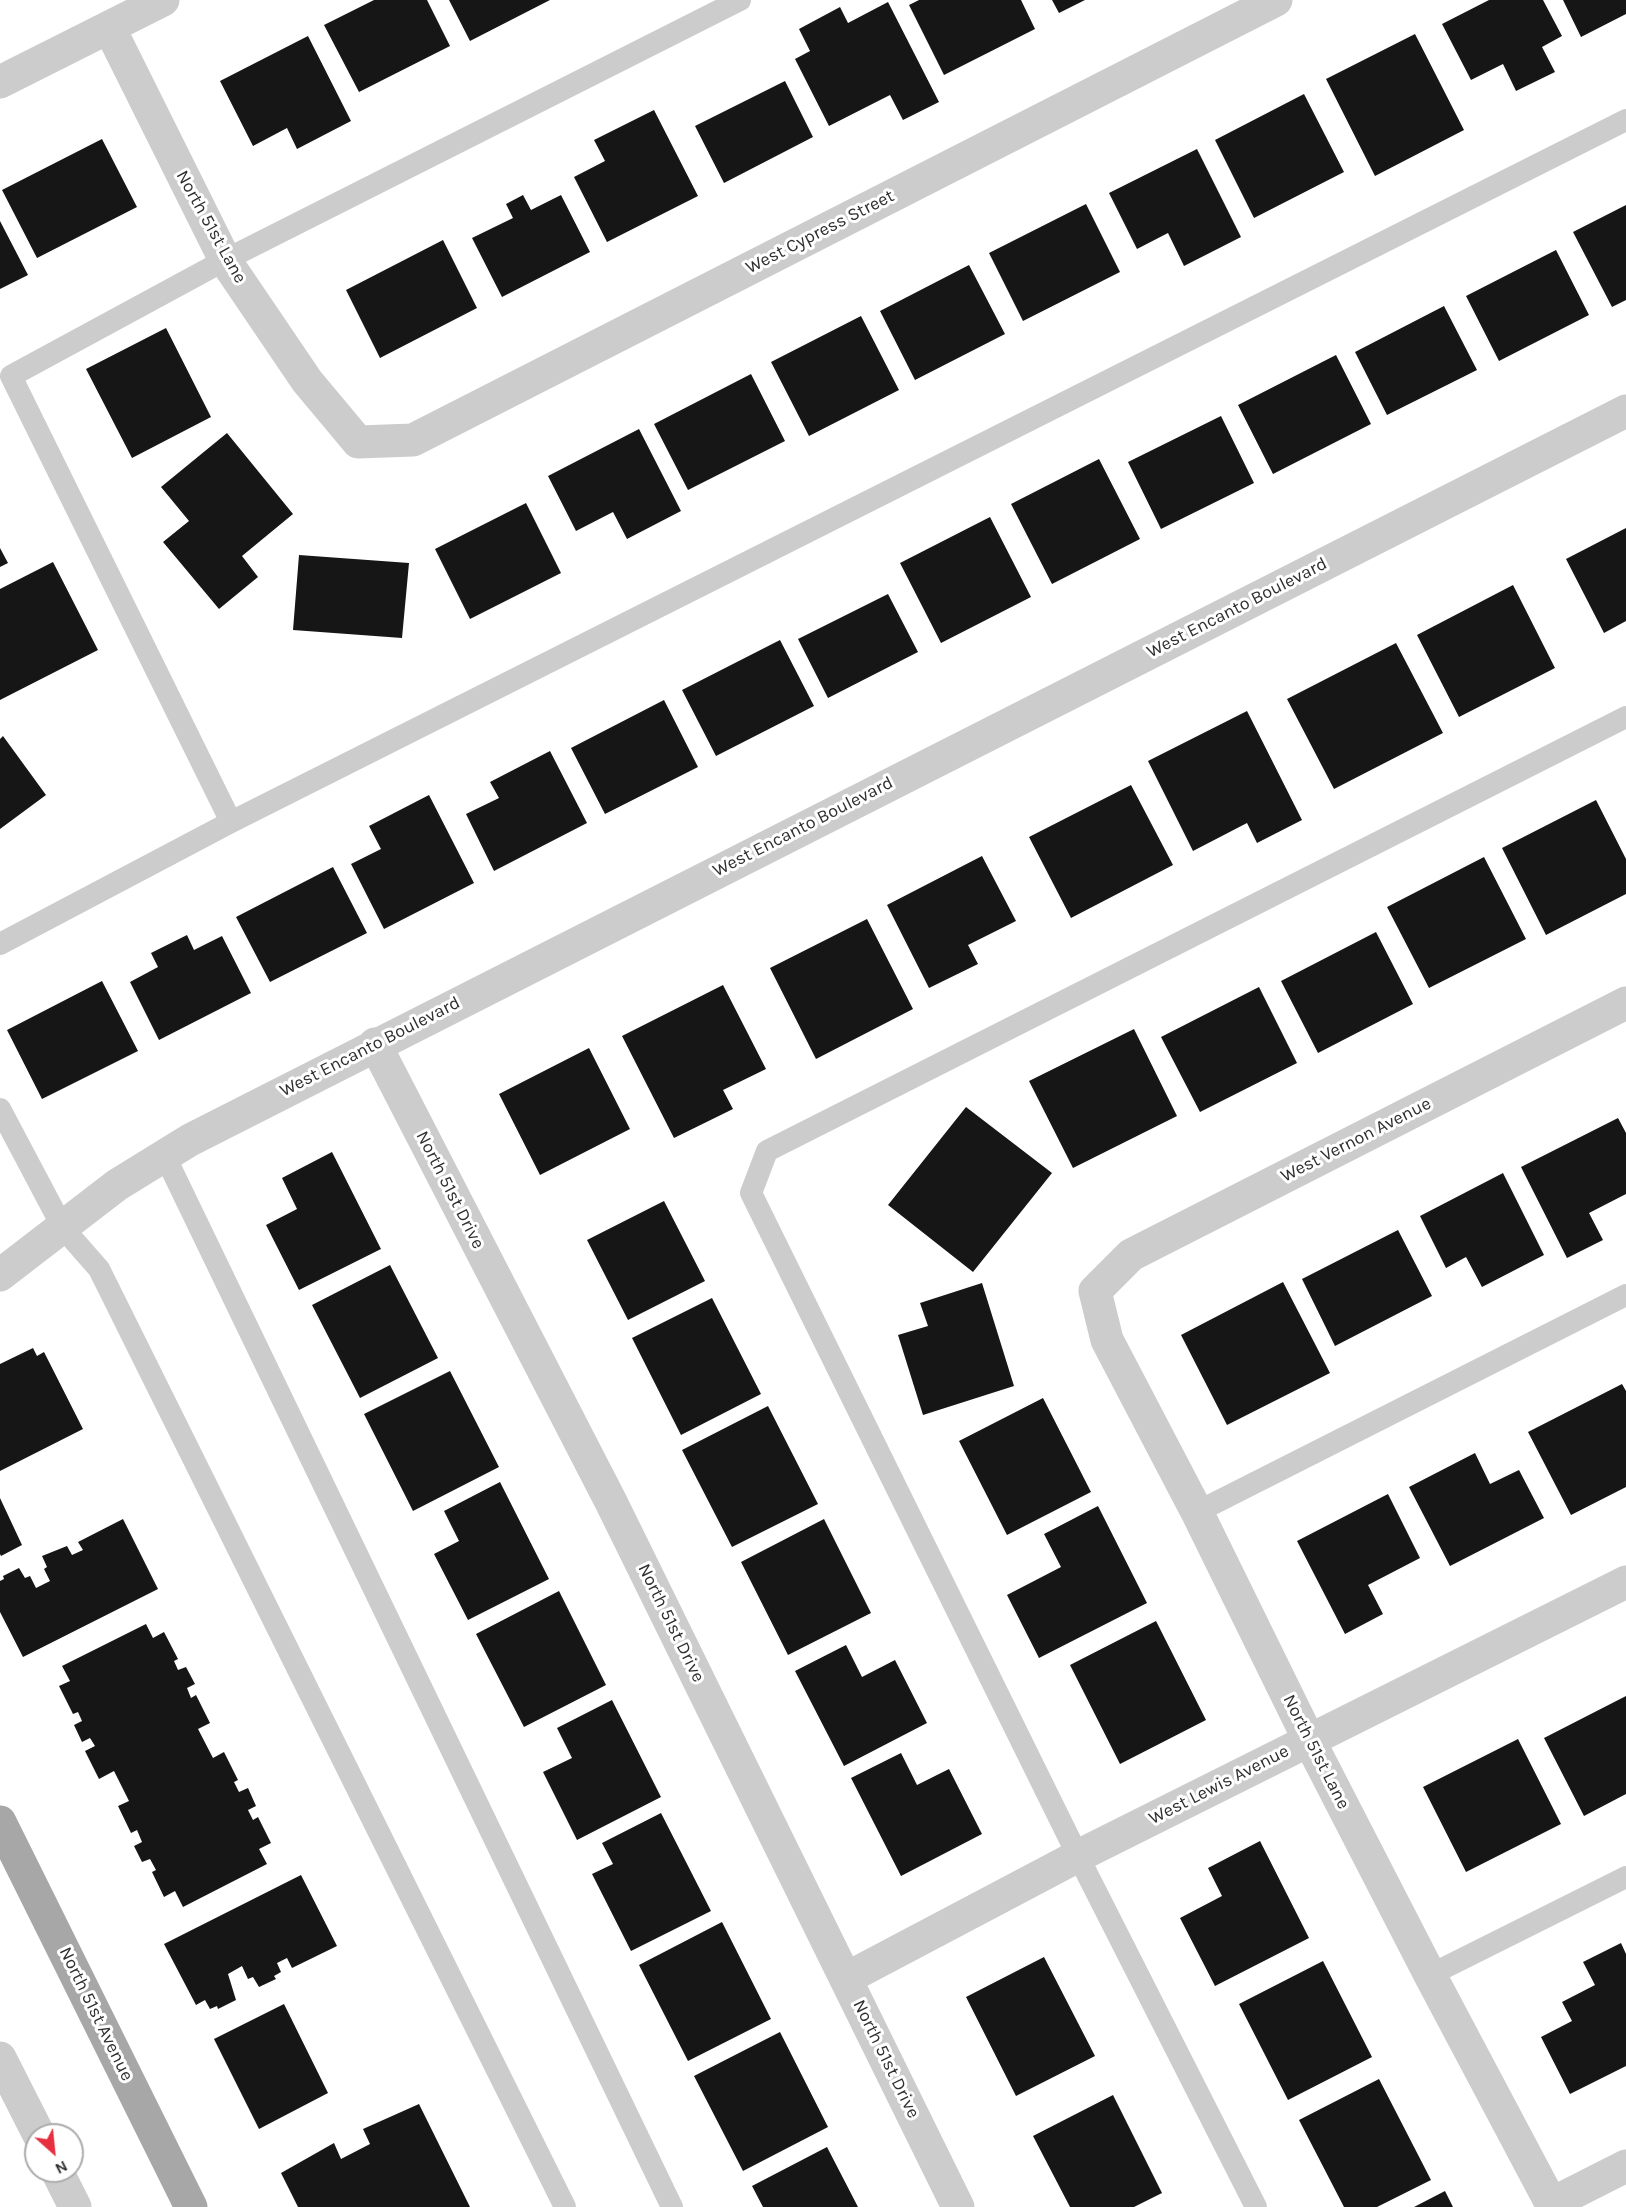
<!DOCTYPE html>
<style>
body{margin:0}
#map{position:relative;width:1626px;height:2207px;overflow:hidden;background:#fff;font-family:Karla,sans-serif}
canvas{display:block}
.north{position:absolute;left:24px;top:2123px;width:60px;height:60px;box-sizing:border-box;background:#fff;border:2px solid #acacac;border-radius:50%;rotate:153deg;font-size:16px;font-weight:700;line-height:24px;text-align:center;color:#2f2f2f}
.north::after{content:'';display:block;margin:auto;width:21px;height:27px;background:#e72f3f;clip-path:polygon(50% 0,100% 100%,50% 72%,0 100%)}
</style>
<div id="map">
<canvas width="1626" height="2207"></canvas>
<div class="north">N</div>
</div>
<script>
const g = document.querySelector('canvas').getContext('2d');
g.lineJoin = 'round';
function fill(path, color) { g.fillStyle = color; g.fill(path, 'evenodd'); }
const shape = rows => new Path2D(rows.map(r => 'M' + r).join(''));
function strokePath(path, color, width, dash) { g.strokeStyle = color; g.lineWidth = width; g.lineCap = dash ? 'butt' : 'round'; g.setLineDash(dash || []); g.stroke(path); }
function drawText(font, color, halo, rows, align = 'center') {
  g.font = font + ' Karla,sans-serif'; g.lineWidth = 6; g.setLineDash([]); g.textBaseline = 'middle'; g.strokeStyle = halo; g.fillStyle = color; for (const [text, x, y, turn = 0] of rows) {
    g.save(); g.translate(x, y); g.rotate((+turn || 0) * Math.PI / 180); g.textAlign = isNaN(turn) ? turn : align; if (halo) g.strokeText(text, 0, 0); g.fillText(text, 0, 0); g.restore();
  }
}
fill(shape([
 [374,0,427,0,450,46,359,92,324,25],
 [449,0,550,0,470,41],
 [919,0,1021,0,1035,29,944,75,909,5],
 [1052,0,1085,0,1059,13],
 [1489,0,1543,0,1562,36,1542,47,1555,72,1516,91,1503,64,1471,80,1442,24],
 [1563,0,1626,0,1626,14,1581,37],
 [888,2,939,102,903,120,890,95,829,126,795,59,810,51,799,29,840,7,848,23],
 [1415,34,1464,130,1375,176,1326,79],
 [308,36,351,121,297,149,287,128,253,146,220,81],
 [785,81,813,137,724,183,695,126],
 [1304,94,1344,172,1254,218,1215,140],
 [654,110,698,196,607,242,574,177,605,161,594,140],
 [102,139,137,207,37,258,2,190],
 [1197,149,1241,237,1184,266,1168,233,1137,249,1109,193],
 [523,195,531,210,561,195,590,252,502,297,472,238,513,218,506,204],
 [1086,204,1120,272,1023,321,989,253],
 [1626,205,1626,300,1612,307,1573,232],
 [0,221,28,275,0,289],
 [443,240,477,308,380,358,346,290],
 [1556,250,1589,315,1499,361,1466,296],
 [969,265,1005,334,915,380,880,311],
 [1444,306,1477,370,1387,415,1355,352],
 [861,316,899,390,809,436,771,362],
 [166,328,211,417,132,458,86,369],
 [1336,355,1371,424,1273,474,1238,405],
 [751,374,785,441,688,490,654,424],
 [1221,416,1254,483,1161,529,1128,462],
 [639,429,681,511,627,539,613,512,576,531,548,476],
 [227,433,293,514,242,556,258,577,219,609,163,542,189,521,161,487],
 [1099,459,1140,539,1052,584,1011,504],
 [526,503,561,573,470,619,435,549],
 [990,517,1031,597,941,643,900,563],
 [1626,528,1626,621,1604,633,1566,559],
 [0,548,8,563,0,567],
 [299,555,409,563,402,638,293,630],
 [53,562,98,650,0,700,0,589],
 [1513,585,1555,668,1459,717,1417,635],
 [888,594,918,652,828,698,798,639],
 [780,640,814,706,716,756,682,690],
 [1396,643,1443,733,1334,789,1287,699],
 [664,700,698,767,605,814,571,748],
 [1247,711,1302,820,1257,843,1247,823,1193,851,1148,761],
 [3,736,46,795,0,829,0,739],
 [550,751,587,823,494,871,466,814,499,798,490,782],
 [1131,785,1173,865,1071,918,1029,837],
 [429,795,474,883,384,929,351,864,381,849,369,826],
 [1596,800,1626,859,1626,894,1546,935,1502,848],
 [982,856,1016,921,968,945,978,964,929,988,887,905],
 [1484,857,1526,939,1429,988,1387,907],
 [333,867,367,933,270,982,236,917],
 [867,919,913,1009,816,1059,770,968],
 [1376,932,1413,1004,1318,1053,1281,981],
 [187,935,194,950,222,936,251,993,159,1040,130,982,158,967,151,953],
 [102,981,138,1051,42,1099,7,1030],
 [723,985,766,1069,723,1090,733,1109,674,1138,622,1036],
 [1259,987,1297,1063,1200,1112,1161,1037],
 [1134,1029,1177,1116,1073,1168,1029,1081],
 [589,1048,630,1129,540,1175,499,1094],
 [966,1107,1052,1173,973,1272,888,1205],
 [1618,1118,1626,1133,1626,1194,1589,1213,1603,1240,1567,1258,1521,1167],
 [332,1152,381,1249,299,1290,266,1225,297,1209,282,1178],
 [1503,1173,1544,1255,1482,1287,1466,1257,1446,1268,1420,1216],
 [664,1201,705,1281,628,1320,587,1240],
 [1398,1230,1432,1296,1335,1346,1302,1279],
 [390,1265,438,1358,360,1398,312,1305],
 [1283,1282,1330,1373,1227,1425,1181,1335],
 [982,1283,1014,1386,923,1415,898,1335,928,1326,920,1303],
 [712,1298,761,1394,681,1435,632,1338],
 [33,1348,37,1356,44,1352,83,1429,0,1471,0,1364],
 [450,1371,499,1467,413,1511,364,1414],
 [1622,1384,1626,1391,1626,1487,1571,1515,1528,1432],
 [1043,1398,1091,1492,1007,1535,959,1441],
 [768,1406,818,1504,732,1547,682,1450],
 [1475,1453,1490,1484,1519,1470,1544,1518,1450,1566,1409,1487],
 [500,1482,549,1579,468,1620,434,1554,459,1541,444,1511],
 [1388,1494,1420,1558,1368,1585,1383,1614,1345,1634,1297,1541],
 [0,1498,22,1545,1,1556,0,1554],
 [1098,1506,1147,1603,1039,1658,1007,1595,1061,1567,1044,1534],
 [123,1519,158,1589,23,1657,0,1612,0,1581,4,1579,3,1576,19,1568,25,1578,30,1576,36,1588,50,1581,44,1569,47,1567,42,1556,67,1546,72,1555,83,1550,78,1542],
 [824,1519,871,1613,788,1655,741,1562],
 [559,1591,606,1685,524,1727,476,1634],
 [1156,1621,1206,1720,1120,1764,1070,1665],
 [146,1624,153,1638,164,1632,178,1659,174,1661,178,1670,186,1667,195,1684,187,1688,191,1698,196,1695,210,1723,198,1729,213,1758,224,1752,238,1780,234,1782,239,1792,248,1788,256,1806,248,1810,253,1820,258,1817,271,1843,259,1849,267,1864,183,1907,175,1891,164,1897,152,1872,156,1870,150,1859,142,1862,134,1846,142,1842,137,1830,131,1833,118,1806,129,1801,114,1771,99,1779,85,1751,95,1746,90,1738,82,1742,74,1725,82,1721,78,1712,73,1714,59,1686,70,1681,62,1666],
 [846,1645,862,1677,895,1660,927,1723,844,1766,795,1671],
 [1626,1696,1626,1794,1584,1816,1544,1738],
 [612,1700,661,1797,577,1840,543,1772,572,1758,557,1728],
 [1518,1739,1561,1824,1466,1872,1423,1787],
 [901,1753,917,1785,949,1769,982,1834,901,1876,851,1778],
 [661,1813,711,1911,631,1951,592,1874,613,1864,602,1843],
 [1260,1841,1309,1938,1215,1986,1180,1918,1222,1896,1208,1868],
 [301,1875,337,1946,292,1968,287,1958,277,1963,281,1972,274,1976,276,1979,259,1987,253,1977,248,1979,242,1966,228,1974,236,2000,218,2009,217,2006,210,2009,205,2000,196,2005,164,1944],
 [722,1922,771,2019,688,2061,639,1965],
 [1621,1943,1626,1954,1626,2066,1570,2094,1541,2037,1572,2021,1562,2002,1595,1985,1583,1962],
 [1044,1957,1095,2056,1016,2096,966,1997],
 [1323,1961,1372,2057,1288,2100,1239,2004],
 [284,2004,328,2093,259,2129,214,2039],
 [780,2032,828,2127,743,2171,694,2076],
 [1379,2079,1431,2180,1377,2207,1344,2207,1299,2120],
 [1113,2095,1162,2193,1134,2207,1070,2207,1033,2136],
 [419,2104,470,2207,298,2207,281,2173,334,2143,341,2159,370,2144,363,2129],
 [827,2147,858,2207,763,2207,752,2186],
 [1445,2191,1453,2207,1414,2207]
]), '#161616');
strokePath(shape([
 [231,822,11,376,225,260,740,0],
 [0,944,231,822,1626,120],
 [0,1109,63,1228,99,1269,565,2207],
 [164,1154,672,2207],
 [1197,1512,1626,1295],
 [1430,1975,1626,1877],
 [1256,2207,1078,1856,751,1193,767,1151,1626,717]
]), '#ccc', 22);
strokePath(shape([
 [109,27,225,260,307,381,358,442,413,440,1276,0],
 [0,82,163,0],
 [375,1044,611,1502,958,2207],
 [847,1978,1078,1856,1626,1582],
 [0,2058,39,2135],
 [57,2171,75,2207],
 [1551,2204,1626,2166],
 [1553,2207,1430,1975,1309,1740,1197,1512,1107,1340,1095,1291,1131,1255,1626,1003]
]), '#ccc', 33);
strokePath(shape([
 [0,1275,117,1185,190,1140,1626,411]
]), '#ccc', 33);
strokePath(shape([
 [0,1822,191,2207]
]), '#a7a7a7', 33);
drawText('18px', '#2f2f2f', '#fff', [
 ["North 51st Lane",211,227,61],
 ["West Cypress Street",820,232,-27],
 ["West Encanto Boulevard",1237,608,-27],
 ["West Encanto Boulevard",803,827,-27],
 ["West Encanto Boulevard",370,1047,-27],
 ["West Vernon Avenue",1356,1140,-27],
 ["North 51st Drive",450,1190,63],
 ["North 51st Drive",671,1623,64],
 ["North 51st Lane",1316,1752,63],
 ["West Lewis Avenue",1219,1785,-27],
 ["North 51st Avenue",96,2014,64],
 ["North 51st Drive",886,2059,64]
]);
</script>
